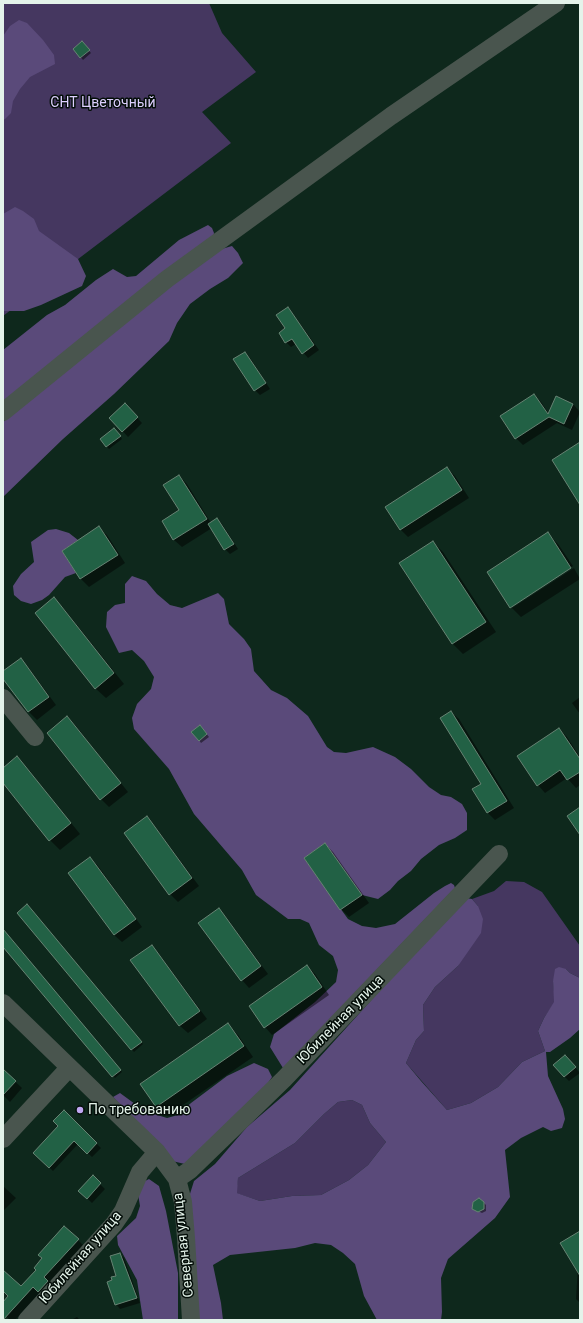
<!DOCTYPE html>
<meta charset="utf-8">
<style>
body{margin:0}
#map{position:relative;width:583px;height:1323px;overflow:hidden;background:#0e281c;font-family:Roboto,sans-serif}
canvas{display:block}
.frame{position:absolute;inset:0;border:4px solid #e4f3ea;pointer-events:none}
</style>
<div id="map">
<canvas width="583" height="1323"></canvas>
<div class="frame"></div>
</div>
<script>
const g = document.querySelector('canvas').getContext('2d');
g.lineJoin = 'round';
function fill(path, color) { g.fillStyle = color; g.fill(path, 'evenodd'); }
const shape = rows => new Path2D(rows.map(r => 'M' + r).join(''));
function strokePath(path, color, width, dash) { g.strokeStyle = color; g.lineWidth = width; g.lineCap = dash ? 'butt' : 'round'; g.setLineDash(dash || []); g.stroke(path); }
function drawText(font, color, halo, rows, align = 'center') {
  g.font = font + ' Roboto,sans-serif'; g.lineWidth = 3; g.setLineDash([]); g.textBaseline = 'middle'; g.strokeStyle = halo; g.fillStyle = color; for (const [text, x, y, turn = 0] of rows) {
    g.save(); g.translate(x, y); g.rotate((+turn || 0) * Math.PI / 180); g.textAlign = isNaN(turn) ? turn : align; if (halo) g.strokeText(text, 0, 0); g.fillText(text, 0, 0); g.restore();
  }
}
fill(shape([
 [3,3,209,3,222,33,256,72,202,112,231,143,3,316],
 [506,881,524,882,542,892,580,946,580,978,570,973,566,969,553,981,555,1002,544,1018,538,1031,545,1051,522,1062,498,1087,471,1103,447,1110,406,1063,416,1040,424,1031,423,1005,435,987,458,966,478,906,472,899,494,891],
 [352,1100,362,1105,370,1123,386,1142,368,1165,349,1180,321,1195,292,1196,260,1201,236,1193,238,1178,295,1143,324,1114,338,1102]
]), '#453760');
fill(shape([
 [19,20,27,23,43,40,54,55,55,64,30,77,20,89,13,101,11,113,5,119,3,120,3,36,10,26],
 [15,207,23,211,34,219,39,231,78,259,86,276,82,286,41,305,24,311,3,311,3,214],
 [208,225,212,228,214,233,213,238,3,407,3,350,47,315,65,305,96,280,113,269,127,277,136,276,179,240],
 [232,246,238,253,243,263,228,278,210,289,190,304,177,323,169,341,114,394,63,439,3,497,3,422,175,282,218,250],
 [56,529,69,533,78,540,62,551,76,573,65,577,49,595,42,600,31,604,21,601,14,595,13,586,21,574,34,562,31,542,48,530],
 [132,576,146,581,157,594,170,605,182,608,218,593,224,599,229,624,244,639,251,649,254,671,271,690,287,698,308,716,327,747,334,752,346,753,373,747,395,757,411,769,429,787,441,795,451,797,462,804,467,813,467,830,455,838,439,845,421,859,411,871,398,881,390,890,378,899,362,895,325,843,304,858,348,919,362,926,376,928,395,924,434,893,445,886,451,883,454,885,455,888,283,1068,270,1047,274,1034,315,1002,336,982,338,970,333,956,319,945,309,923,300,919,288,919,256,895,242,870,194,814,169,769,134,729,132,718,137,704,151,689,154,677,144,661,132,650,119,653,106,627,107,612,115,605,125,603,125,584],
 [466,898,472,899,478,906,483,919,481,933,458,966,435,987,423,1005,424,1031,416,1040,406,1063,421,1081,447,1110,471,1103,498,1087,522,1062,545,1051,538,1031,544,1018,554,1002,553,981,555,969,559,967,566,969,570,973,580,978,580,1029,570,1038,550,1052,546,1052,548,1076,563,1109,565,1119,562,1128,551,1131,543,1127,521,1138,505,1150,510,1197,495,1218,448,1259,441,1278,442,1312,441,1320,377,1320,364,1296,355,1264,343,1253,331,1245,315,1243,295,1248,230,1255,213,1265,221,1303,223,1320,197,1320,189,1197,194,1181,215,1164,247,1127,290,1090,460,902],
 [352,1100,362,1105,370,1123,386,1142,368,1165,349,1180,321,1195,292,1196,260,1201,237,1193,238,1178,295,1143,324,1114,338,1102],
 [254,1063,268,1069,272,1077,260,1095,189,1165,172,1161,113,1097,120,1093,135,1104,154,1114,167,1118,178,1115,191,1103,227,1076],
 [149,1179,159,1186,166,1211,178,1273,178,1320,143,1320,137,1280,118,1245,117,1236,136,1218,140,1206,138,1194,143,1182]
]), '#5a4a7a');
fill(shape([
 [82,43,91,53,83,60,74,49],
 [288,309,293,314,319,350,308,358,296,344,291,347,286,342],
 [245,353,250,358,270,389,260,395,255,390],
 [534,395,541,402,549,414,573,404,580,412,572,430,557,423,523,445,516,438],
 [125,405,142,423,128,437,111,418],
 [117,431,122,439,109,449,101,440],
 [447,468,455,476,469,498,408,537,400,529],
 [179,476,187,484,211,523,217,519,222,524,238,549,230,554,225,549,212,528,182,547,174,540,163,522,180,511],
 [99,528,107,535,125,563,89,587,81,579,63,551],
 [548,534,558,544,573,566,512,605,512,608,574,568,580,579,521,617,511,607],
 [433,542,443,552,496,632,463,654,453,644,400,563],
 [54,599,64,609,124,684,106,698,95,688],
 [21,660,28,667,56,705,37,720,29,712,3,677,3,672],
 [580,697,580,714,572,703],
 [451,712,459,719,514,808,495,820,488,813,473,790,482,784],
 [67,718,75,725,128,792,109,807,101,799,48,733],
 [202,728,209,737,201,743,199,740],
 [559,729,567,737,580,757,580,785,576,788,567,778,545,793,538,785],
 [17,758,27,768,80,834,60,850,50,840,3,782,3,769],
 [147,818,154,825,199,886,178,902,170,894],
 [325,844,333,852,369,903,349,917,341,909],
 [90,858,98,866,142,927,122,942,114,935],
 [29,908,143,1044,134,1052,18,913],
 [219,909,226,917,268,974,249,988,242,980],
 [3,930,122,1072,115,1078,3,945],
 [152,946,159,954,207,1019,188,1033,180,1026,132,960],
 [307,966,315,974,329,995,272,1035,265,1027],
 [228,1025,238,1035,253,1057,167,1116,157,1106],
 [570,1061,580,1073,569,1081,564,1076],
 [3,1070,22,1088,10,1102,3,1095],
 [64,1112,101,1148,92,1157,78,1144,53,1171,34,1153,59,1126],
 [93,1177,105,1189,92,1203,85,1196],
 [3,1186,16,1198,3,1211],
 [484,1203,486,1205,486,1211,482,1213,474,1209],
 [580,1233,580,1303,576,1299],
 [78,1240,84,1246,15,1320,10,1320,3,1313,3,1304,10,1297,3,1291,3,1271,21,1287,37,1270,43,1259],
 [120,1254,124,1258,140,1303,120,1309,116,1304],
 [77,1317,80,1320,71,1320]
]), '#0007');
const building = shape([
 [82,41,90,50,80,58,73,49,82,41],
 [288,307,314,345,302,354,292,339,285,343,279,333,285,328,276,315,288,307],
 [245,352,266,383,254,391,233,359,245,352],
 [534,394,548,414,556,396,573,404,564,424,549,417,515,439,500,416,534,394],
 [125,403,138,417,122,432,109,418,125,403],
 [114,428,121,436,106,447,100,439,114,428],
 [580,442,580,505,552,460,580,442],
 [447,467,462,490,400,530,385,507,447,467],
 [179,475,207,519,173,540,162,521,179,510,163,485,179,475],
 [217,518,234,544,224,550,208,524,217,518],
 [99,526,118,555,80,579,62,551,99,526],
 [548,532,571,568,510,608,487,572,548,532],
 [433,541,486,622,452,644,399,563,433,541],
 [54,597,114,673,95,689,35,613,54,597],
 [21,658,49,697,28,712,3,679,3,671,21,658],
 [451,711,507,801,487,813,472,789,481,784,440,718,451,711],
 [67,716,121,783,100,800,47,733,67,716],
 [200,725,207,734,199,741,191,732,200,725],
 [559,728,580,759,580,772,567,780,560,770,537,786,517,756,559,728],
 [17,756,71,823,49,841,3,783,3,768,17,756],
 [580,807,580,835,567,816,580,807],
 [147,816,192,878,169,895,124,833,147,816],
 [325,843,362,895,340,910,304,858,325,843],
 [90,857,136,919,114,935,68,873,90,857],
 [27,904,142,1042,131,1050,17,913,27,904],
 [219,908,261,966,241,981,198,923,219,908],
 [3,929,121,1070,112,1077,3,947,3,929],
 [152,945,200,1011,179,1026,130,960,152,945],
 [307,965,322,987,264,1028,249,1006,307,965],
 [228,1023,244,1046,156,1107,140,1084,228,1023],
 [565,1055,576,1067,564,1077,553,1065,565,1055],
 [3,1069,16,1081,3,1095,3,1069],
 [64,1110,97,1143,87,1154,74,1141,49,1168,33,1153,58,1126,53,1121,64,1110],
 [93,1175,101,1183,87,1199,78,1191,93,1175],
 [479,1198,484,1202,484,1209,478,1212,472,1209,473,1202,479,1198],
 [64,1226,79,1239,44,1277,48,1281,38,1292,33,1287,3,1320,3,1302,8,1296,3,1291,3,1270,21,1286,36,1270,34,1268,42,1258,38,1255,64,1226],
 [580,1231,580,1276,560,1243,580,1231],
 [120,1253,137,1298,115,1305,107,1282,112,1280,111,1277,116,1276,110,1256,120,1253]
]);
fill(building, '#226145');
strokePath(building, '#678373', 1);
strokePath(shape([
 [3,412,167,279,391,116,556,3],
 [3,698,35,737],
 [3,1003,157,1152,177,1179,183,1202,186,1238,191,1320],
 [3,1139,69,1068],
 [177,1179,190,1170,284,1079,499,854],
 [27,1320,114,1224,123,1211,140,1172,157,1152]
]), '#49554e', 18);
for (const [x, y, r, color] of [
 [80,1110,4,"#c0a8f3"]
]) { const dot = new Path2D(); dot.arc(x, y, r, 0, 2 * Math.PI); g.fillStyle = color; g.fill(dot); strokePath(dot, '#040e09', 1.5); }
drawText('14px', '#ddcffe', '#040e09', [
 ["СНТ Цветочный",103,103]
]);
drawText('14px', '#e4f3ea', '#040e09', [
 ["Юбилейная улица",341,1020,-46],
 ["Северная улица",184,1245,-96],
 ["Юбилейная улица",81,1258,-49]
]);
drawText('14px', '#e4f3ea', '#040e09', [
 ["По требованию",88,1110]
], 'left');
</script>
